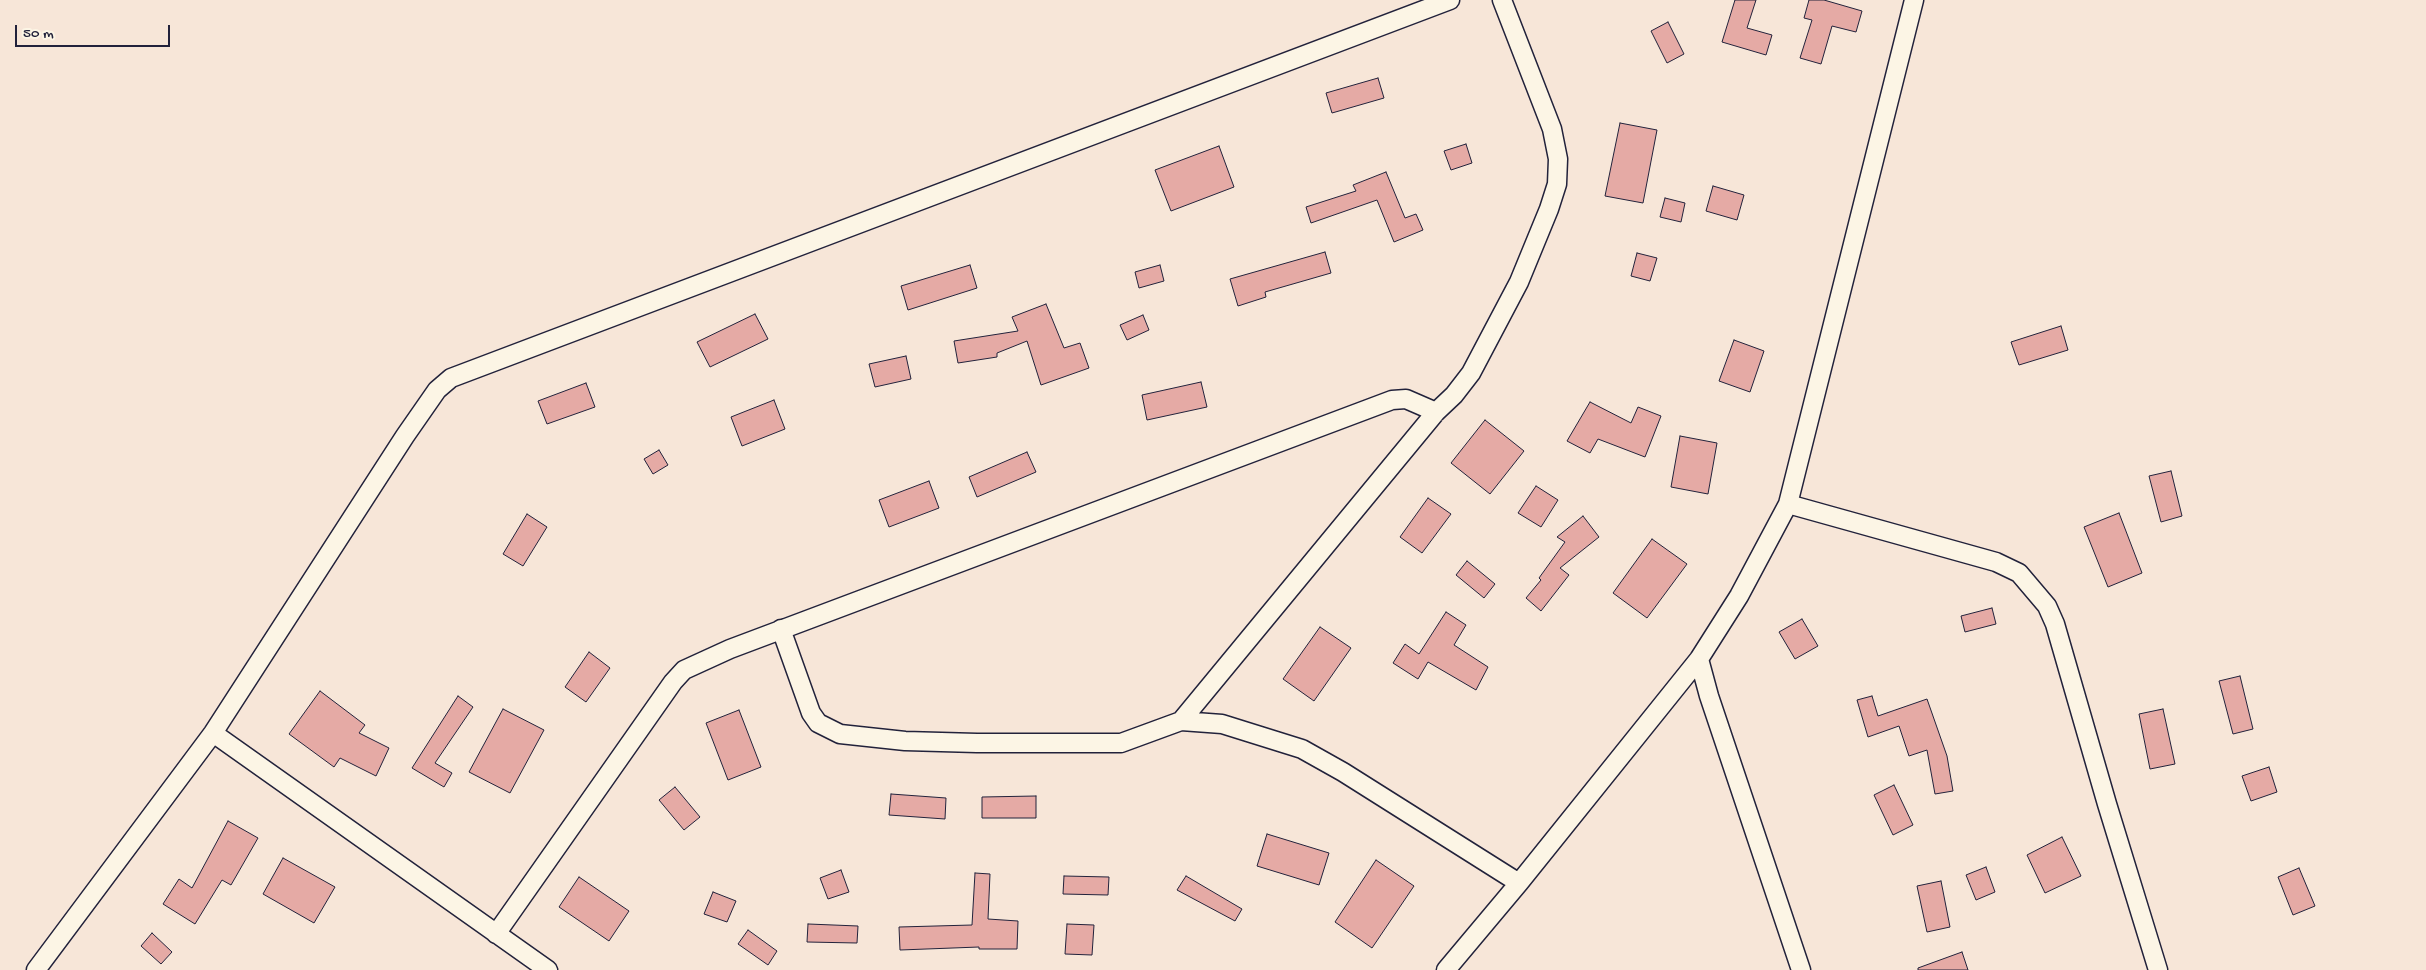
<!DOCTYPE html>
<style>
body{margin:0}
#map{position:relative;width:2426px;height:970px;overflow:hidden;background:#f7e6d8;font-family:"Gochi Hand",sans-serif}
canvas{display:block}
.scale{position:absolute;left:15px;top:25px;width:155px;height:22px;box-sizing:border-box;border:2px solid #22223b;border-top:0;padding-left:6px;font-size:15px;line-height:18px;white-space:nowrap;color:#22223b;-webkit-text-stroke:4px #fcf5e5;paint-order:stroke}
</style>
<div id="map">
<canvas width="2426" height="970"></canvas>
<div class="scale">50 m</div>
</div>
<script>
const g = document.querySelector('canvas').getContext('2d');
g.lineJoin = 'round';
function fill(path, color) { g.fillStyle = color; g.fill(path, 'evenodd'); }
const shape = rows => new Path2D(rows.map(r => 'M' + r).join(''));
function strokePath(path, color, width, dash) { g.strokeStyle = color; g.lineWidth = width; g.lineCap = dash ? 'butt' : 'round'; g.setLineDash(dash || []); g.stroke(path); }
const building = shape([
 [1735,0,1756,0,1747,28,1772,35,1766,55,1722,42,1735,0],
 [1809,0,1824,0,1862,11,1856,32,1832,26,1821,64,1800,58,1812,20,1804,18,1809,0],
 [1668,22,1684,54,1667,63,1651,31,1668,22],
 [1378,78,1384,98,1332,113,1326,93,1378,78],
 [1620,123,1657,130,1643,203,1605,196,1620,123],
 [1466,144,1472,163,1451,170,1444,151,1466,144],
 [1219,146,1234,187,1171,211,1155,170,1219,146],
 [1386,172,1405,218,1416,214,1423,230,1394,242,1377,200,1311,223,1306,207,1356,191,1353,185,1386,172],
 [1713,186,1744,195,1737,220,1706,211,1713,186],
 [1665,198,1685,203,1681,222,1660,217,1665,198],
 [1325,252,1331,273,1265,292,1266,297,1238,306,1230,279,1325,252],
 [1637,253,1657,258,1650,281,1631,276,1637,253],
 [970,265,977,288,908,310,901,286,970,265],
 [1160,265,1164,281,1139,288,1135,272,1160,265],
 [1046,304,1064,348,1080,343,1089,368,1041,385,1027,341,997,353,997,357,958,363,954,341,1018,331,1012,317,1046,304],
 [755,314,768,339,710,367,697,342,755,314],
 [1143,315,1149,330,1127,340,1120,325,1143,315],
 [2061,326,2068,350,2019,365,2011,342,2061,326],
 [1734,340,1764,351,1750,392,1719,381,1734,340],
 [906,356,911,379,875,387,869,364,906,356],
 [1201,382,1207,407,1147,420,1142,395,1201,382],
 [586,383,595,407,547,424,538,401,586,383],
 [774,400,785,429,742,446,731,417,774,400],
 [1590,402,1631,423,1638,407,1661,416,1645,457,1598,439,1590,453,1567,441,1590,402],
 [1485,420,1524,451,1490,494,1451,463,1485,420],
 [1680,436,1717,443,1708,494,1671,487,1680,436],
 [659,450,668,465,653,474,644,459,659,450],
 [1027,452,1036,472,977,497,969,477,1027,452],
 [2171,471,2182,516,2161,522,2149,476,2171,471],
 [929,481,939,508,889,527,879,500,929,481],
 [1536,486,1558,500,1541,527,1518,513,1536,486],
 [1428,498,1451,514,1422,553,1400,537,1428,498],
 [2119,513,2142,573,2108,587,2084,527,2119,513],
 [527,514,547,527,523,566,503,554,527,514],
 [1583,516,1599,537,1560,568,1569,575,1541,611,1526,598,1541,580,1539,578,1565,542,1557,537,1583,516],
 [1652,539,1687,564,1647,618,1613,593,1652,539],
 [1467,561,1495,584,1484,598,1456,575,1467,561],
 [1992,608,1996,624,1965,632,1961,616,1992,608],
 [1446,612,1466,625,1454,645,1488,667,1476,690,1428,662,1418,679,1393,663,1405,644,1419,654,1446,612],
 [1802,619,1818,646,1795,659,1779,632,1802,619],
 [1320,627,1351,648,1314,701,1283,679,1320,627],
 [589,652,610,668,586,702,565,687,589,652],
 [2240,676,2253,729,2233,734,2219,681,2240,676],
 [320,691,365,725,359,733,389,748,376,776,340,758,334,767,289,734,320,691],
 [458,696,473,707,435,763,452,773,444,787,412,768,458,696],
 [1872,696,1878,716,1927,699,1947,756,1953,791,1935,794,1927,750,1909,756,1899,726,1868,737,1857,700,1872,696],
 [503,709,544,730,510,793,469,772,503,709],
 [2163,709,2175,764,2150,769,2139,714,2163,709],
 [739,710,761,767,728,780,706,723,739,710],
 [2269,767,2277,792,2251,801,2242,776,2269,767],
 [1894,785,1913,825,1893,835,1874,795,1894,785],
 [675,787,700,817,684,830,659,800,675,787],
 [891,794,946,798,945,819,889,815,891,794],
 [1036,796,1036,818,982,818,982,797,1036,796],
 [228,821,258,838,231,885,222,880,195,924,163,904,179,879,192,888,228,821],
 [1267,834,1329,853,1319,885,1257,866,1267,834],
 [2062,837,2081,876,2045,893,2027,855,2062,837],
 [283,858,335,887,314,923,263,894,283,858],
 [1376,860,1414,886,1372,948,1335,922,1376,860],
 [1986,867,1995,892,1976,900,1966,875,1986,867],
 [2299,868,2315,906,2293,915,2278,877,2299,868],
 [841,870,849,892,828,899,820,878,841,870],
 [975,873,990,874,988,919,1018,921,1017,949,979,949,979,947,900,950,899,927,972,925,975,873],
 [1064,876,1109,877,1108,895,1063,894,1064,876],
 [1186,876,1242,909,1235,921,1177,890,1186,876],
 [579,877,629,911,609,941,559,907,579,877],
 [1941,881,1950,927,1927,932,1917,886,1941,881],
 [713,892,736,901,727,922,704,914,713,892],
 [808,924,858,926,857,943,807,942,808,924],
 [1067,924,1094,925,1092,955,1065,954,1067,924],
 [748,930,777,951,768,965,738,944,748,930],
 [152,933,172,952,161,964,141,946,152,933],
 [1962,952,1968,970,1918,970,1918,968,1962,952]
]);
fill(building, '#e5aaa5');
strokePath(building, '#22223b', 1);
const minor = shape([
 [1788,504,1996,562,2019,573,2047,606,2055,624,2107,804,2158,970],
 [781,629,811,713,818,723,840,734,905,741,977,743,1121,743,1181,721,1436,412,1454,395,1471,373,1519,282,1549,209,1557,184,1558,159,1552,129,1502,0],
 [1699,659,1709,696,1801,970],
 [1181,721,1222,724,1302,749,1343,772,1519,883],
 [213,733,548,970],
 [496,934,673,682,684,670,730,649,1392,400,1406,399,1436,412],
 [36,970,213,733,405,436,437,390,451,378,1450,0],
 [1446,970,1519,883,1699,659,1739,596,1788,504,1914,0]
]);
strokePath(minor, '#22223b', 21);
strokePath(minor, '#fcf5e5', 18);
</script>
